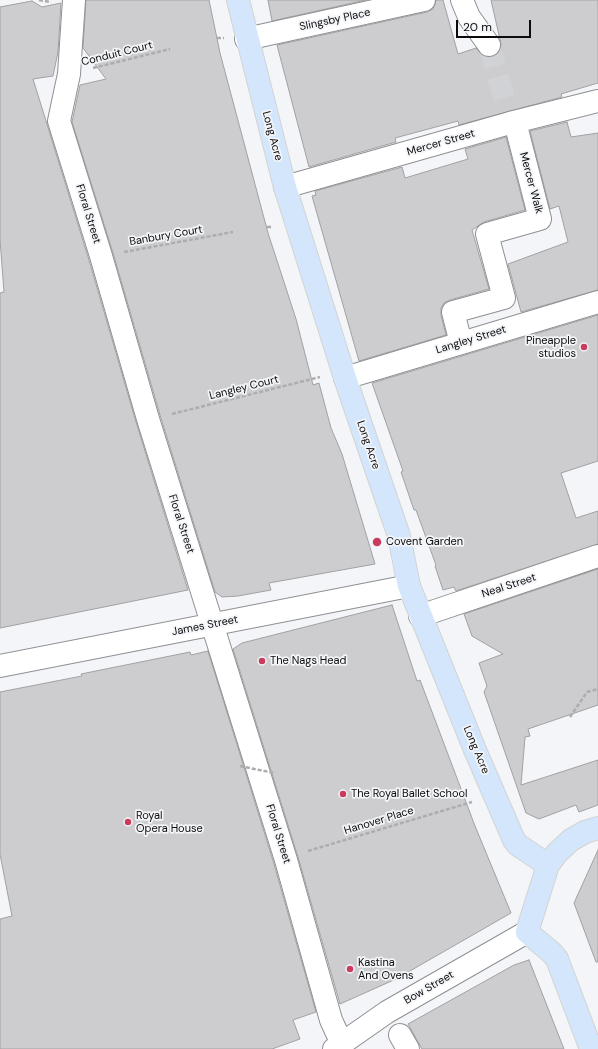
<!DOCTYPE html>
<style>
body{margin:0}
#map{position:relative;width:598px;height:1049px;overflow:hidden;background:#f3f5f8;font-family:"DM Sans",sans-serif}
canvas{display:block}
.scale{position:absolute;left:456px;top:20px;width:75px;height:18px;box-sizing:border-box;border:2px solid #0b0b0c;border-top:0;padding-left:5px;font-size:12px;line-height:14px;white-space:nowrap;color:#0b0b0c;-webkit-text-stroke:3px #f3f5f8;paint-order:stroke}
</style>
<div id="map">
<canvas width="598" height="1049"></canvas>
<div class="scale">20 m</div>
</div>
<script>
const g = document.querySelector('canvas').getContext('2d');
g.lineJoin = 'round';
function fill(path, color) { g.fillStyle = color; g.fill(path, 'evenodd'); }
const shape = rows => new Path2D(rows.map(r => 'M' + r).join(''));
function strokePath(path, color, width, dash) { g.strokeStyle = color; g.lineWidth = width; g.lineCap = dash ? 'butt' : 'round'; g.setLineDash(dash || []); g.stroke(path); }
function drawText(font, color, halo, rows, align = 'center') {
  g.font = font + ' "DM Sans",sans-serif'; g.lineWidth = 3.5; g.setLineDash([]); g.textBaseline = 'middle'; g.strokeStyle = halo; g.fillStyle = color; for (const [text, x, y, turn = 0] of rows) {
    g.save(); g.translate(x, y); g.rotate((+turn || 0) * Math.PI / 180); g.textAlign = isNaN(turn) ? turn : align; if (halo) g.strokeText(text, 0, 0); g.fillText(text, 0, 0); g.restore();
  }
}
const building = shape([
 [86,0,209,0,220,53,268,233,296,319,313,385,319,383,331,428,342,454,375,564,269,583,271,590,238,596,222,597,215,592,160,415,113,253,72,122,80,85,106,79,83,48,86,0],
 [268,0,366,0,272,21,268,0],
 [436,0,443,0,458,54,476,48,483,56,490,57,497,55,500,51,501,44,491,0,598,0,598,83,561,94,562,97,459,125,458,121,395,138,396,142,309,167,277,45,427,12,433,9,436,0],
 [32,1,42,7,61,3,58,52,53,76,33,79,89,260,136,422,188,590,0,628,0,293,4,292,0,239,0,7,32,1],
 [567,122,571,137,598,133,598,290,521,312,508,264,568,242,559,206,550,209,530,131,567,122],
 [506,137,525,210,484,222,472,230,489,289,450,300,444,303,441,308,441,315,446,335,359,361,312,196,316,195,315,191,402,167,405,178,468,159,465,149,506,137],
 [598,315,598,461,561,473,576,518,598,511,598,544,456,591,454,587,443,590,435,566,436,565,416,510,414,510,401,472,403,471,372,383,598,315],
 [598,569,598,705,528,729,530,736,525,737,521,785,598,760,598,805,579,812,576,805,539,819,526,813,484,692,487,686,479,663,503,654,472,636,464,614,598,569],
 [392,605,417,681,420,680,475,826,511,913,396,979,340,1004,298,857,233,649,242,643,392,605],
 [208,651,274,864,316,1012,293,1020,300,1039,272,1049,0,1049,0,919,12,916,0,854,0,692,82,676,81,674,190,652,191,655,208,651],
 [598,850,598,962,596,962,574,903,598,850],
 [529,960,564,1049,422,1049,408,1024,514,965,529,960]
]);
fill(building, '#cdcdd0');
strokePath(building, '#a1a0a3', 1);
strokePath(shape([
 [489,45,507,108]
]), '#d0d2d5', 22, [22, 11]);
const minor = shape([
 [74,0,69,74,59,121,101,256,148,419,286,860,331,1020,342,1044],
 [462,0,469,17,489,45],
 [246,39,424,0],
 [285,187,510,123,598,101],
 [461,343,453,312,504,298,487,234,540,219,515,122],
 [345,378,598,302],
 [420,616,598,556],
 [0,666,409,586],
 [400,1035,408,1049],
 [334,1049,387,1012,527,932]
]);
const major = shape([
 [238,0,285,187,345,378,399,536,409,586,475,750,514,840,518,845,548,865],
 [591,1049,557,959,552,953,527,932,548,865,557,853,571,840,585,832,598,828]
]);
strokePath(minor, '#8f9093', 24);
strokePath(major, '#d3d3d3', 24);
strokePath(shape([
 [39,0,51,2],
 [217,38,224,38],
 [93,68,170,49],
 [267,227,273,227],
 [124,252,233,232],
 [172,414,320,377],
 [570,717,587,692,598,689],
 [308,851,472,802]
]), '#abadaf', 2.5, [4, 2]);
strokePath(minor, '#fff', 22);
strokePath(major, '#d3e6fc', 22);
strokePath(shape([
 [240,766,274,773]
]), '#abadaf', 2.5, [4, 2]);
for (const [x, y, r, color] of [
 [584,347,4,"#ca3b5e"],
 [377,542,5,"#ca3b5e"],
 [262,661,4,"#ca3b5e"],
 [343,794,4,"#ca3b5e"],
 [128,822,4,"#ca3b5e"],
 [350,969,4,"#ca3b5e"]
]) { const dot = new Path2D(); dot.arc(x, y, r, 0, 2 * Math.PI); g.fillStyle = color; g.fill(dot); strokePath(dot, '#f3f5f8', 1.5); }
drawText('11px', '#0b0b0c', '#f3f5f8', [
 ["Slingsby Place",335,20,-12],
 ["Conduit Court",117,54,-14],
 ["Long Acre",272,136,75],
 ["Mercer Street",441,143,-16],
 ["Mercer Walk",531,183,75],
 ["Floral Street",88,214,73],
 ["Banbury Court",166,236,-10],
 ["Langley Street",471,340,-17],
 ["Langley Court",244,388,-14],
 ["Long Acre",368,445,71],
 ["Floral Street",181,524,72],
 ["Neal Street",509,586,-18],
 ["James Street",205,626,-11],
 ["Long Acre",476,750,67],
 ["Hanover Place",379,821,-17],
 ["Floral Street",278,834,73],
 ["Bow Street",429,988,-30]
]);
drawText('11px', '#0b0b0c', '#f3f5f8', [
 ["Pineapple",576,341,"right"],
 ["studios",576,354,"right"],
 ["Covent Garden",386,542],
 ["The Nags Head",270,661],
 ["The Royal Ballet School",351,794],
 ["Royal",136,816],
 ["Opera House",136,829],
 ["Kastina",358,963],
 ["And Ovens",358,976]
], 'left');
</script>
